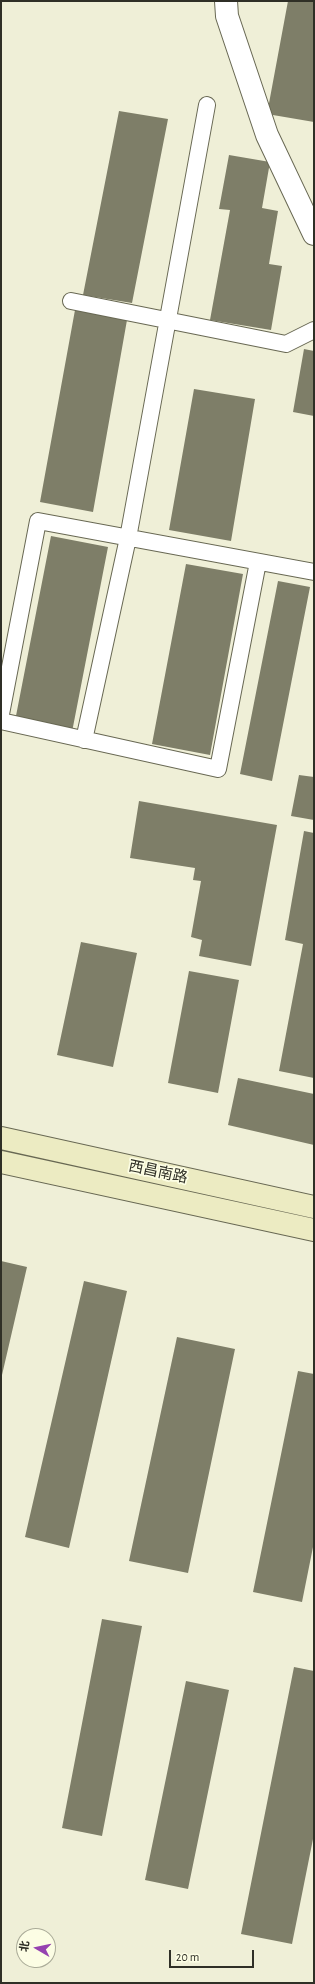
<!DOCTYPE html>
<meta charset="utf-8">
<style>
body{margin:0}
#map{position:relative;width:315px;height:1984px;overflow:hidden;background:#efefd7;font-family:"Alegreya Sans","Noto Sans SC",sans-serif}
canvas{display:block}
.frame{position:absolute;inset:0;border:2px solid #2f2f26;pointer-events:none}
.north{position:absolute;left:16px;top:1928px;width:40px;height:40px;box-sizing:border-box;background:#fcfde4;border:1px solid #aaab98;border-radius:50%;rotate:279deg;font-size:11px;font-weight:700;line-height:16px;text-align:center;color:#2f2f26}
.north::after{content:'';display:block;margin:auto;width:14px;height:18px;background:#9642b0;clip-path:polygon(50% 0,100% 100%,50% 72%,0 100%)}
.scale{position:absolute;left:169px;top:1950px;width:85px;height:18px;box-sizing:border-box;border:2px solid #2f2f26;border-top:0;padding-left:5px;font-size:12px;line-height:14px;white-space:nowrap;color:#2f2f26;-webkit-text-stroke:3px #fcfde4;paint-order:stroke}
</style>
<div id="map">
<canvas width="315" height="1984"></canvas>
<div class="frame"></div>
<div class="north">北</div>
<div class="scale">20 m</div>
</div>
<script>
const g = document.querySelector('canvas').getContext('2d');
g.lineJoin = 'round';
function fill(path, color) { g.fillStyle = color; g.fill(path, 'evenodd'); }
const shape = rows => new Path2D(rows.map(r => 'M' + r).join(''));
function strokePath(path, color, width, dash) { g.strokeStyle = color; g.lineWidth = width; g.lineCap = dash ? 'butt' : 'round'; g.setLineDash(dash || []); g.stroke(path); }
function drawText(font, color, halo, rows, align = 'center') {
  g.font = font + ' "Alegreya Sans","Noto Sans SC",sans-serif'; g.lineWidth = 3.5; g.setLineDash([]); g.textBaseline = 'middle'; g.strokeStyle = halo; g.fillStyle = color; for (const [text, x, y, turn = 0] of rows) {
    g.save(); g.translate(x, y); g.rotate((+turn || 0) * Math.PI / 180); g.textAlign = isNaN(turn) ? turn : align; if (halo) g.strokeText(text, 0, 0); g.fillText(text, 0, 0); g.restore();
  }
}
fill(shape([
 [288,1,314,1,314,122,267,114],
 [119,111,168,119,132,303,83,295],
 [229,155,270,162,262,208,278,211,269,264,282,266,271,330,210,320,230,210,219,209],
 [75,310,127,320,93,512,40,502],
 [304,349,314,351,314,416,293,412],
 [194,389,255,399,231,541,169,530],
 [51,536,108,547,72,732,15,721],
 [186,564,243,574,210,755,152,744],
 [278,581,310,587,272,781,240,774],
 [299,775,314,777,314,820,291,816],
 [139,801,277,825,251,966,199,956,202,940,191,937,201,881,193,880,195,868,130,858],
 [304,831,314,833,314,1078,279,1071,303,944,285,940],
 [81,942,137,953,113,1067,57,1055],
 [189,971,239,980,218,1093,168,1083],
 [238,1078,314,1094,314,1145,228,1125],
 [1,1261,27,1267,2,1375,1,1374],
 [84,1281,127,1291,69,1548,25,1537],
 [177,1337,235,1349,188,1573,129,1561],
 [298,1371,314,1374,314,1542,302,1602,253,1592],
 [102,1619,142,1626,102,1836,62,1828],
 [294,1667,314,1671,314,1834,292,1944,241,1934],
 [186,1681,229,1690,188,1889,145,1880]
]), '#7e7e68');
const lane = shape([
 [71,301,286,344,314,330],
 [1,714,38,521,314,572],
 [1,721,218,769,258,562],
 [84,740,128,538,207,105]
]);
const street = shape([
 [226,1,227,16,267,135,314,234]
]);
const secondary = shape([
 [1,1138,314,1207],
 [1,1162,314,1230]
]);
strokePath(lane, '#686853', 18);
strokePath(street, '#686853', 24);
strokePath(secondary, '#686853', 24);
strokePath(lane, '#fff', 16);
strokePath(street, '#fff', 22);
strokePath(secondary, '#ecebc2', 22);
drawText('15px', '#2f2f26', '#fcfde4', [
 ["西昌南路",158,1172,12]
]);
</script>
